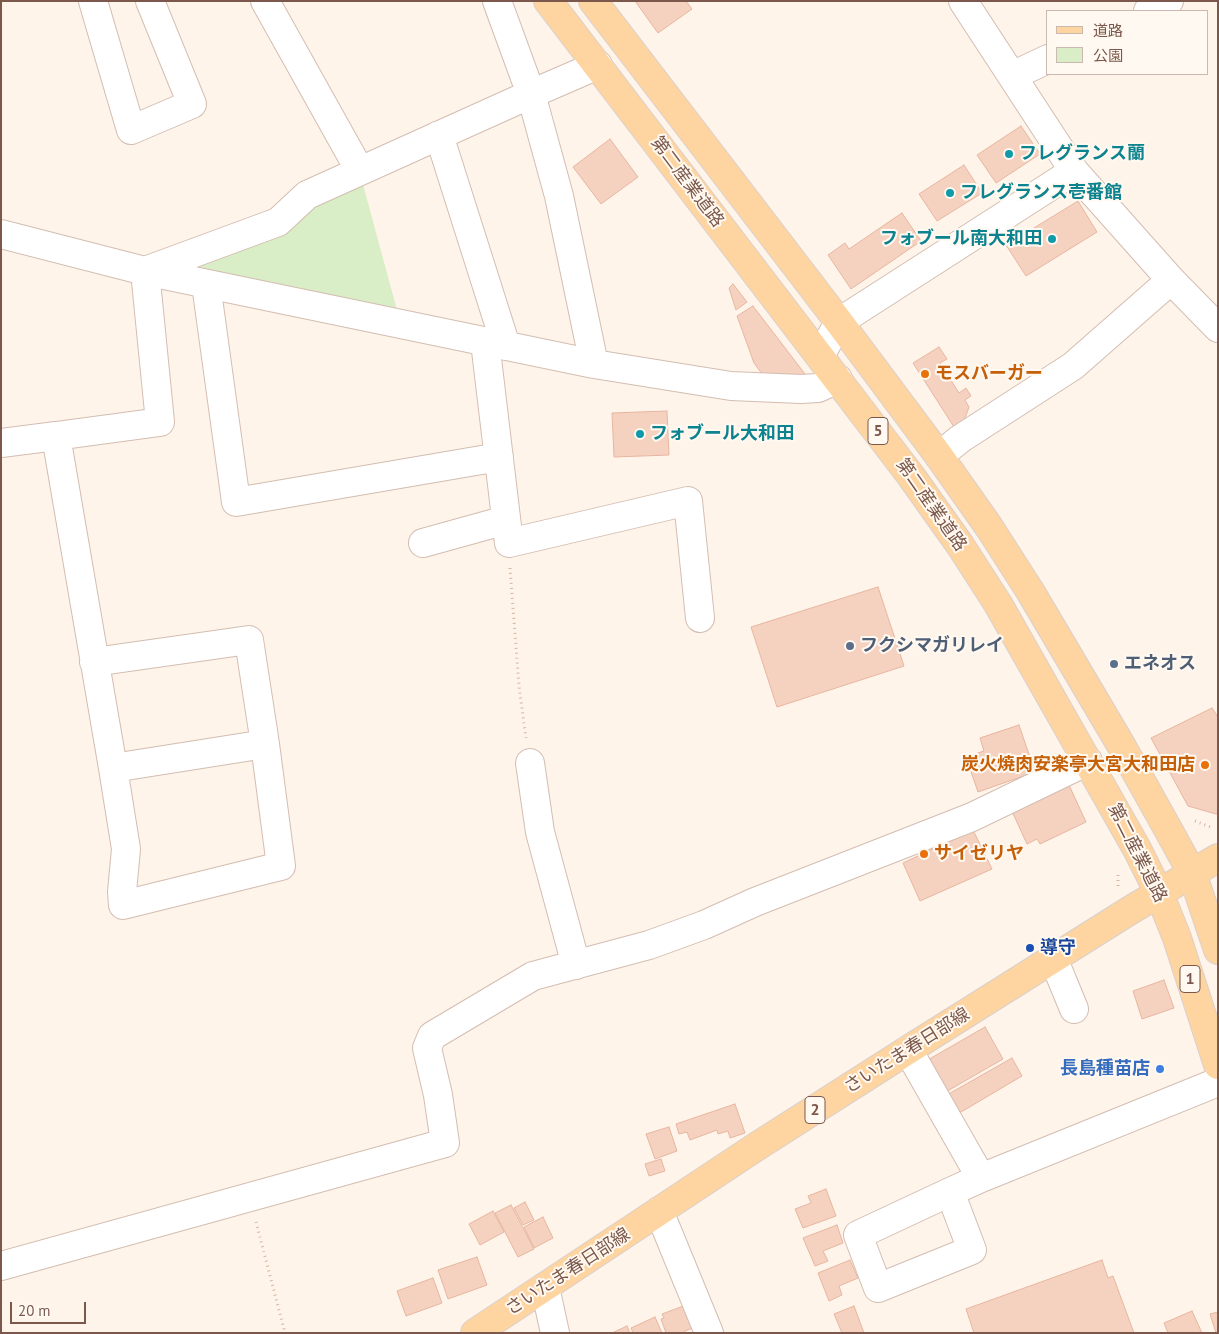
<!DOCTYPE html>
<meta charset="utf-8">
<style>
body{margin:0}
#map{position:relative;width:1219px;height:1334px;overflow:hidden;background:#fef4ea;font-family:"PT Sans","Noto Sans JP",sans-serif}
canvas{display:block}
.frame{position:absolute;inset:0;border:2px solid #7b584b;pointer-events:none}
.legend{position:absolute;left:1046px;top:10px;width:162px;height:65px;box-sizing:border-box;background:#fff9f1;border:1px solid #cab9af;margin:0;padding:6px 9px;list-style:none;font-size:15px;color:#7b584b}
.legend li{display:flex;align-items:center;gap:10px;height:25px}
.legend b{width:25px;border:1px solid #cab9af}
.scale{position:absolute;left:10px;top:1302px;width:76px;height:22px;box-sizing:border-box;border:2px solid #7b584b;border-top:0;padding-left:6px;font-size:15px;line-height:18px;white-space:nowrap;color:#7b584b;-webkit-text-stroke:4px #fff9f1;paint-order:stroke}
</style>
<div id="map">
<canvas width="1219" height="1334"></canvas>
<div class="frame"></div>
<ul class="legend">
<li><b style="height:6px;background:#fed4a0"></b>道路</li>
<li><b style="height:14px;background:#d9edc6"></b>公園</li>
</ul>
<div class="scale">20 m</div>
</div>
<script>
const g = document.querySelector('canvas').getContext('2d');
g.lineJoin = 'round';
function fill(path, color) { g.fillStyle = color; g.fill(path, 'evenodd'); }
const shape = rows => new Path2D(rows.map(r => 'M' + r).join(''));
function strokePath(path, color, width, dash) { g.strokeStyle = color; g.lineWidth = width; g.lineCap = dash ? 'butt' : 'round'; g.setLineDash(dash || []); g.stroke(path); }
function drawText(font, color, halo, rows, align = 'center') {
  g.font = font + ' "PT Sans","Noto Sans JP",sans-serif'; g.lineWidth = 4; g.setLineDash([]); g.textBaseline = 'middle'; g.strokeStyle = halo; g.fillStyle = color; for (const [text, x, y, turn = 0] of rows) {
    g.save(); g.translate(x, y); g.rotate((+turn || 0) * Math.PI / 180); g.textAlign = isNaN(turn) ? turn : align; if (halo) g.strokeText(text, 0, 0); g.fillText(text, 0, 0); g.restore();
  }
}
fill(shape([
 [361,177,398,314,197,274,196,263]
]), '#d9edc6');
const building = shape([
 [635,1,686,1,692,9,658,33,635,1],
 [1021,126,1040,154,996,183,977,155,1021,126],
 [610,139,638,177,601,204,573,167,610,139],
 [964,165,982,193,937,221,919,194,964,165],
 [1078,201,1097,232,1026,276,1006,245,1078,201],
 [902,213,921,241,851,289,828,255,845,243,849,249,902,213],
 [733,284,747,302,736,310,729,288,733,284],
 [753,306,805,374,792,383,768,382,754,363,737,316,753,306],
 [939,347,947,359,940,363,959,393,966,388,971,396,965,400,969,407,964,421,954,427,913,363,939,347],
 [667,411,669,455,614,457,612,413,667,411],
 [878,587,904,666,777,707,751,627,878,587],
 [1212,708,1218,717,1218,814,1216,814,1188,806,1151,738,1212,708],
 [1019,725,1035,772,978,792,966,757,984,751,980,738,1019,725],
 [1069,785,1086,822,1040,844,1037,839,1027,844,1010,807,1069,785],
 [973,830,992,869,920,901,903,863,973,830],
 [1164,980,1174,1008,1142,1019,1133,991,1164,980],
 [985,1027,1003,1059,944,1093,926,1061,985,1027],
 [1012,1058,1022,1076,956,1115,945,1096,1012,1058],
 [735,1104,745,1133,730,1138,728,1131,718,1134,717,1130,690,1140,687,1132,679,1134,676,1124,735,1104],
 [669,1127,677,1151,655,1159,646,1134,669,1127],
 [661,1159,665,1171,649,1176,645,1164,661,1159],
 [826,1189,836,1216,803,1228,795,1209,811,1203,808,1196,826,1189],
 [525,1202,534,1220,523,1225,514,1208,525,1202],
 [511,1205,534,1249,518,1257,495,1213,511,1205],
 [493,1211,504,1232,480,1245,469,1224,493,1211],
 [543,1217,553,1238,534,1248,524,1227,543,1217],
 [837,1225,843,1243,823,1251,828,1261,815,1266,803,1238,837,1225],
 [477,1257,487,1285,448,1299,438,1270,477,1257],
 [850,1260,858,1278,839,1286,842,1295,829,1301,818,1273,850,1260],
 [1102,1260,1108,1278,1113,1276,1134,1333,974,1333,966,1309,1102,1260],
 [433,1278,442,1303,406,1316,397,1291,433,1278],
 [686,1305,698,1326,685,1331,685,1333,666,1333,661,1319,664,1318,662,1314,686,1305],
 [854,1306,864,1333,842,1333,834,1314,854,1306],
 [1192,1311,1202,1333,1168,1333,1164,1323,1192,1311],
 [1218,1312,1218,1333,1216,1333,1210,1314,1218,1312],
 [655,1317,662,1333,633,1333,631,1328,655,1317],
 [627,1326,630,1333,612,1333,627,1326]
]);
fill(building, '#f5d1c0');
strokePath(building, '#e8b59f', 1);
const minor = shape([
 [93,1,131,130,192,104,150,1],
 [265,1,360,171],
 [497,1,531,94,559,196,594,364],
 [963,1,1074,171,1171,280,1218,328],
 [1148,11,1169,1],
 [1012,76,1048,59],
 [439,135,506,346],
 [1,234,145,271,594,364,731,386,801,389,818,388,838,379],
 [206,284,236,502,499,457],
 [485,342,509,543,688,501,700,618],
 [820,356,839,322,1074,171],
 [1,443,56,436],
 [939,456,960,439,1073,366,1171,280],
 [423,543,506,520],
 [94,662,249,640,265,744,113,768],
 [265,744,281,866,123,905,122,892,126,849,113,768,56,436,160,422,145,271,278,222,307,195,531,94,598,65],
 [530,763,540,832,576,965],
 [1053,958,1074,1009],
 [908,1050,981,1178,1218,1082],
 [950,1192,972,1250,878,1288,858,1235,950,1192,981,1178],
 [659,1211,709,1333],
 [1,1266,445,1143,438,1095,427,1048,432,1036,533,976,649,945,704,925,755,902,972,817,1088,761],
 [545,1287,555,1333]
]);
const major = shape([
 [548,1,911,476,960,545,998,604,1137,849,1159,893,1177,938,1218,1065],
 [593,1,839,322,939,456,989,527,1030,591,1121,745,1169,831,1192,873,1218,950],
 [475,1333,759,1145,908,1050,1129,911,1218,858]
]);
strokePath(minor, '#d4bdb1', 30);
strokePath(major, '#dad0cd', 30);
strokePath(shape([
 [510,568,519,686,526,738],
 [1195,821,1213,828],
 [1118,886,1118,873],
 [256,1222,285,1333]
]), '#dbb4a2', 3, [1, 4]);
strokePath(minor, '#fff', 28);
strokePath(major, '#fed4a0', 28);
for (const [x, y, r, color] of [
 [1009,154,5,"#0f9aa8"],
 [950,193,5,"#0f9aa8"],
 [1052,239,5,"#0f9aa8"],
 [925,374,5,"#e8710a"],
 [640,434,5,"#0f9aa8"],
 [850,646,5,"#5c6f8a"],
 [1114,664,5,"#5c6f8a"],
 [1205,765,5,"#e8710a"],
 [924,854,5,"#e8710a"],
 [1030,948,5,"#1a4fb4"],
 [1160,1069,5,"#3f7fe0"]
]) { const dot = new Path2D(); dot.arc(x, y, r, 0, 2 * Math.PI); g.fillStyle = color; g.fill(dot); strokePath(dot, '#fff9f1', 2); }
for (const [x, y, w] of [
 [878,431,20],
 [1190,979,20],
 [815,1110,20]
]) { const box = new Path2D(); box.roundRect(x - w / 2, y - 13.5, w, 27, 4); g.fillStyle = '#fff9f1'; g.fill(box); strokePath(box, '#7b584b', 1); }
drawText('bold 16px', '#7b584b', null, [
 ["5",878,431],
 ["1",1190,979],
 ["2",815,1110]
]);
drawText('bold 18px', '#0d838f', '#fff9f1', [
 ["フレグランス蘭",1019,154],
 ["フレグランス壱番館",960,193],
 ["フォブール南大和田",1042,239,"right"],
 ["フォブール大和田",650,434]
], 'left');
drawText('18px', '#7b584b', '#fff9f1', [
 ["第二産業道路",687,182,53],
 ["第二産業道路",931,505,55],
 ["第二産業道路",1137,853,63],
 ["さいたま春日部線",907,1051,-32],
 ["さいたま春日部線",568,1272,-33]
]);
drawText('bold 18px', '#c56008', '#fff9f1', [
 ["モスバーガー",935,374],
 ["炭火焼肉安楽亭大宮大和田店",1195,765,"right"],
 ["サイゼリヤ",934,854]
], 'left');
drawText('bold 18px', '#4e5e75', '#fff9f1', [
 ["フクシマガリレイ",860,646],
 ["エネオス",1124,664]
], 'left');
drawText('bold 18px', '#164399', '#fff9f1', [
 ["導守",1040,948]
], 'left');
drawText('bold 18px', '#366cbe', '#fff9f1', [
 ["長島種苗店",1150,1069]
], 'right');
</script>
